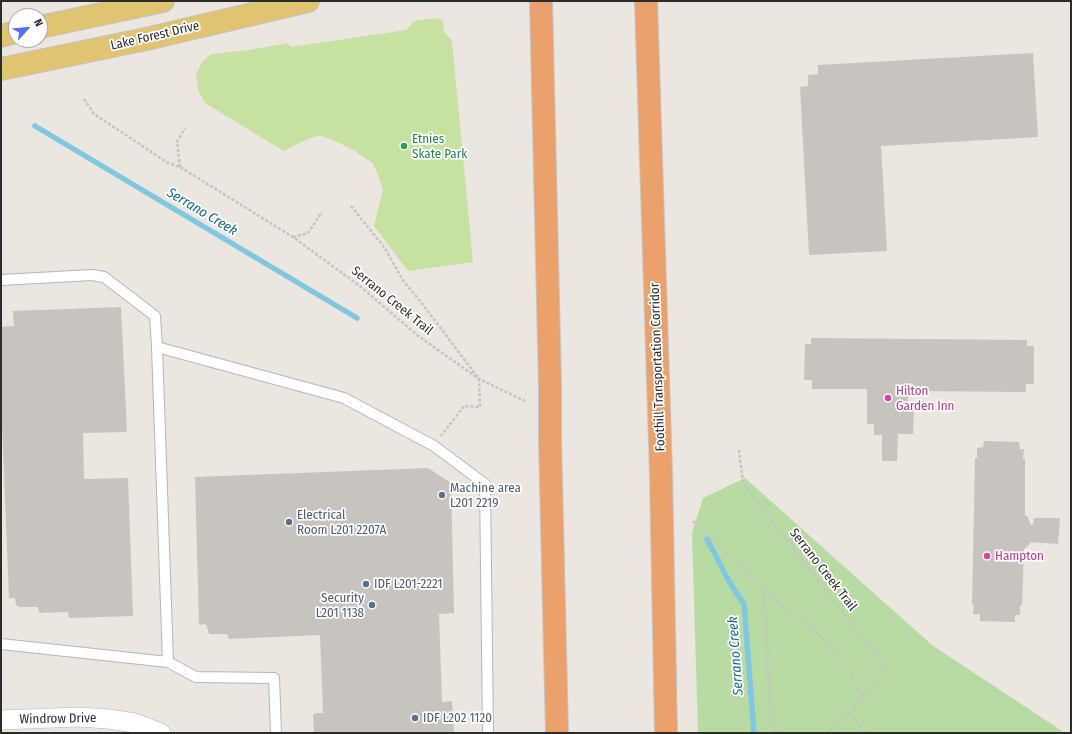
<!DOCTYPE html>
<style>
body{margin:0}
#map{position:relative;width:1072px;height:734px;overflow:hidden;background:#ece6e0;font-family:"Fira Sans Condensed",sans-serif}
canvas{display:block}
.frame{position:absolute;inset:0;border:2px solid #2c2c2c;pointer-events:none}
.north{position:absolute;left:8px;top:8px;width:40px;height:40px;box-sizing:border-box;background:#fff;border:1px solid #ababab;border-radius:50%;rotate:63deg;font-size:11px;font-weight:700;line-height:16px;text-align:center;color:#2c2c2c}
.north::after{content:'';display:block;margin:auto;width:14px;height:18px;background:#5572e4;clip-path:polygon(50% 0,100% 100%,50% 72%,0 100%)}
</style>
<div id="map">
<canvas width="1072" height="734"></canvas>
<div class="frame"></div>
<div class="north">N</div>
</div>
<script>
const g = document.querySelector('canvas').getContext('2d');
g.lineJoin = 'round';
function fill(path, color) { g.fillStyle = color; g.fill(path, 'evenodd'); }
const shape = rows => new Path2D(rows.map(r => 'M' + r).join(''));
function strokePath(path, color, width, dash) { g.strokeStyle = color; g.lineWidth = width; g.lineCap = dash ? 'butt' : 'round'; g.setLineDash(dash || []); g.stroke(path); }
function drawText(font, color, halo, rows, align = 'center') {
  g.font = font + ' "Fira Sans Condensed",sans-serif'; g.lineWidth = 3.5; g.setLineDash([]); g.textBaseline = 'middle'; g.strokeStyle = halo; g.fillStyle = color; for (const [text, x, y, turn = 0] of rows) {
    g.save(); g.translate(x, y); g.rotate((+turn || 0) * Math.PI / 180); g.textAlign = isNaN(turn) ? turn : align; if (halo) g.strokeText(text, 0, 0); g.fillText(text, 0, 0); g.restore();
  }
}
fill(shape([
 [745,478,932,645,1065,733,698,733,692,533,703,498]
]), '#b7dba3');
fill(shape([
 [437,18,443,20,444,32,452,41,473,262,408,271,374,226,383,189,373,163,353,150,337,142,319,135,301,142,284,151,205,103,199,92,196,76,202,62,211,54,249,50,288,43,291,47,406,30,414,21]
]), '#c7e1a1');
strokePath(shape([
 [35,126,357,318],
 [707,539,731,585,744,604,754,733]
]), '#80c8e0', 5.5);
fill(shape([
 [1033,53,1038,137,881,146,887,251,809,255,800,87,808,86,808,75,818,74,818,65],
 [121,307,127,432,83,433,84,479,128,478,133,616,69,618,68,612,39,613,38,607,19,607,16,605,15,598,9,598,1,400,1,327,14,326,13,311],
 [811,338,1027,340,1027,346,1034,346,1034,384,1026,384,1026,392,908,391,908,405,914,405,913,434,898,434,897,461,882,461,882,435,874,435,874,424,867,424,867,389,812,389,812,380,804,380,805,344,811,344],
 [984,441,1019,442,1020,449,1024,449,1023,459,1025,459,1025,516,1027,516,1031,525,1033,525,1034,518,1060,518,1058,544,1031,542,1028,546,1024,549,1022,605,1020,606,1020,615,1015,615,1015,622,980,621,980,614,973,614,974,604,972,605,975,458,977,458,977,448,983,447],
 [428,468,451,483,454,613,439,614,442,702,452,701,454,733,314,733,313,715,316,713,323,713,320,635,229,639,227,634,209,634,206,624,199,625,195,477]
]), '#c7c3bf');
const lane = shape([
 [1,280,92,275,104,277,155,316,157,347,168,662],
 [157,347,344,398,434,446,485,484,488,733],
 [1,644,168,662,196,677,274,678,276,733]
]);
const street = shape([
 [1,720,79,717,108,719,135,723,161,733]
]);
const primary = shape([
 [40,27,163,1],
 [1,36,16,32],
 [1,69,146,39,308,1]
]);
const highway = shape([
 [541,1,550,386],
 [646,1,661,473],
 [550,439,557,733],
 [662,526,666,733]
]);
strokePath(lane, '#b3b6be', 12);
strokePath(street, '#b3b6be', 20);
strokePath(primary, '#c4c4c4', 24);
strokePath(highway, '#c4c4c4', 24);
strokePath(shape([
 [84,99,94,114,168,163,180,167,293,237,361,287,417,335,479,379,525,401],
 [180,167,177,142,185,128],
 [351,206,384,247,404,282,421,302,479,379,480,407,464,406,441,436],
 [293,237,308,233,322,212],
 [739,450,743,483,882,663,883,673,862,696],
 [693,521,764,591,816,632,847,667,862,696,851,713,826,733],
 [764,591,771,717,776,733],
 [851,713,864,733]
]), '#c4c4c4', 2.5, [3, 2]);
strokePath(lane, '#fff', 10);
strokePath(street, '#fff', 19);
strokePath(primary, '#e0c471', 22);
strokePath(highway, '#eba16c', 22);
const highwayBridge = shape([
 [550,386,550,439],
 [661,473,662,526]
]);
strokePath(highwayBridge, '#c4c4c4', 24, []);
strokePath(highwayBridge, '#eba16c', 22);
for (const [x, y, r, color] of [
 [404,146,4,"#2e9e5b"],
 [888,398,4,"#d1479c"],
 [442,495,4,"#5c6f8a"],
 [289,522,4,"#5c6f8a"],
 [987,556,4,"#d1479c"],
 [366,584,4,"#5c6f8a"],
 [372,605,4,"#5c6f8a"],
 [415,718,4,"#5c6f8a"]
]) { const dot = new Path2D(); dot.arc(x, y, r, 0, 2 * Math.PI); g.fillStyle = color; g.fill(dot); strokePath(dot, '#fff', 1.5); }
drawText('13px', '#2c2c2c', '#fff', [
 ["Lake Forest Drive",155,36,-13],
 ["Serrano Creek Trail",392,301,39],
 ["Foothill Transportation Corridor",658,367,-92],
 ["Serrano Creek Trail",823,570,52],
 ["Windrow Drive",58,719,-1]
]);
drawText('13px', '#27864d', '#fff', [
 ["Etnies",412,139],
 ["Skate Park",412,154]
], 'left');
drawText('13px', '#b23c85', '#fff', [
 ["Hilton",896,391],
 ["Garden Inn",896,406],
 ["Hampton",995,556]
], 'left');
drawText('13px', '#4e5e75', '#fff', [
 ["Machine area",450,488],
 ["L201 2219",450,503],
 ["Electrical",297,515],
 ["Room L201 2207A",297,530],
 ["IDF L201-2221",374,584],
 ["Security",364,598,"right"],
 ["L201 1138",364,613,"right"],
 ["IDF L202 1120",423,718]
], 'left');
drawText('italic 14px', '#1f698d', '#fff', [
 ["Serrano Creek",202,212,31],
 ["Serrano Creek",736,656,-94]
]);
</script>
